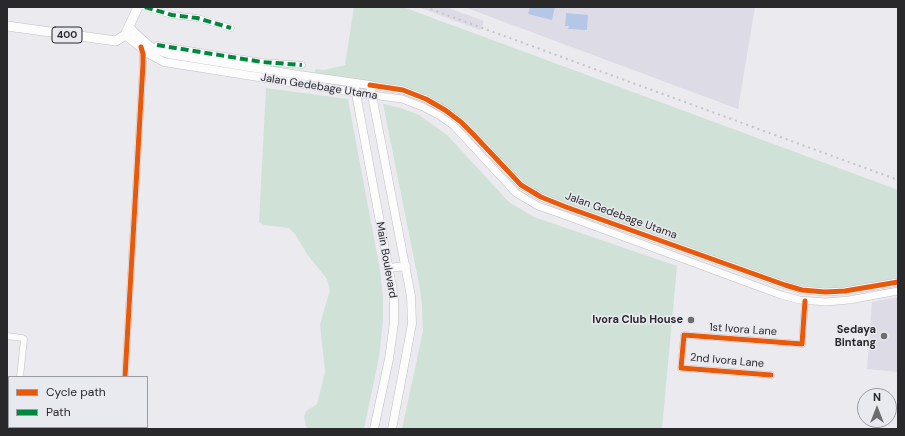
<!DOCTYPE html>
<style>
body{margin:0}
#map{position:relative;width:905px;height:436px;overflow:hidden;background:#eaeaef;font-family:"DM Sans",sans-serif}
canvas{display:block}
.frame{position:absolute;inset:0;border:8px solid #29292c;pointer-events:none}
.legend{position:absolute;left:8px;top:376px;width:140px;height:52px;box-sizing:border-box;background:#e9e9f0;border:1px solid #9c9ca2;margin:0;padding:5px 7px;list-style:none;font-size:12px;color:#29292c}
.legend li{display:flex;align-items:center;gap:8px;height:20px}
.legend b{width:20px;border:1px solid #9c9ca2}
.north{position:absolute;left:857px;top:388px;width:40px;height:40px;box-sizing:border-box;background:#e9e9f0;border:1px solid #9c9ca2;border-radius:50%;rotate:0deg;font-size:11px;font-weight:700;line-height:16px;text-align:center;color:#29292c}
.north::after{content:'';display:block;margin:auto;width:14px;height:18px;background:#6d6d70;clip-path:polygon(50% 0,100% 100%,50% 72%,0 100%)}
</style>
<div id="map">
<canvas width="905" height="436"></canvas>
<div class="frame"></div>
<ul class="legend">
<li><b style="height:5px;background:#e8590c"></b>Cycle path</li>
<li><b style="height:5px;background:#00873e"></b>Path</li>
</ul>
<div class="north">N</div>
</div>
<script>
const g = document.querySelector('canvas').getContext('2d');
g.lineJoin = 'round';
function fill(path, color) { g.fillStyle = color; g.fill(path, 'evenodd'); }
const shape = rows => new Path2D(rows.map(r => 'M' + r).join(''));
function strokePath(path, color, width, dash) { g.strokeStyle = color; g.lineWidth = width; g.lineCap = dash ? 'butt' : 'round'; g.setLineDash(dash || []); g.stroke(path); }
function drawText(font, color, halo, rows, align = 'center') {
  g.font = font + ' "DM Sans",sans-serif'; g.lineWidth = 3; g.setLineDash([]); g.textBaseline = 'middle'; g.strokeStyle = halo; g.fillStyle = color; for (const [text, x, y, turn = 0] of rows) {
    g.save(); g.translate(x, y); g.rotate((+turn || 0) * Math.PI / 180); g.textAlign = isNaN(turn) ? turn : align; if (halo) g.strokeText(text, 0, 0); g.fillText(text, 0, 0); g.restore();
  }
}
fill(shape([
 [418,7,446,7,484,21,480,30],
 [464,7,755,7,738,109],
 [898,297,898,372,867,369,872,302]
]), '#dddce6');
fill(shape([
 [354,7,403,7,898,190,898,278,845,288,825,289,803,286,786,282,542,194,523,182,464,119,428,96,404,87,315,73,315,69,324,70,345,65],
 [266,88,348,99,380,270,383,298,383,322,379,357,364,429,307,429,304,417,306,411,317,404,325,372,320,324,330,290,327,279,307,254,295,234,289,228,264,225,259,222],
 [383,104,401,108,419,115,447,135,509,202,534,217,677,266,662,429,402,429,423,331,422,305,420,289]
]), '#d0e2d8');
fill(shape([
 [530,7,555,7,552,20,528,14],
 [566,13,588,15,587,30,568,29,569,26,565,26]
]), '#b5c7e7');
const minor = shape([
 [145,7,172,15,197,18,231,28],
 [157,45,262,62,302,65],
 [7,336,22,338,24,339,20,377],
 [771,375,681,368,684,335,802,344,805,301],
 [125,377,143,64,143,54,141,47],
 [7,398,9,398],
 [122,429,122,427]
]);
const tertiary = shape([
 [370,85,403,90,426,99,445,110,461,122,473,134,521,185,541,197,566,207,785,285,802,290,825,292,845,291,898,282],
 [372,95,402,99,423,107,440,116,454,126,516,193,538,206,561,214,781,295,800,300,826,302,849,300,898,291]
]);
const secondary = shape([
 [129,26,135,33,151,47,168,54,299,75,370,85,411,296,412,324,392,429],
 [125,35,149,54,164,62,372,95],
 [354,83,394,297,394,323,389,359,374,429],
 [389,268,406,266]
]);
const primary = shape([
 [7,26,116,41,125,35,138,7]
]);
strokePath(minor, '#c0c0c4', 7);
strokePath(tertiary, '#c0c0c4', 8);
strokePath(secondary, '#c0c0c4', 9);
strokePath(primary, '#c0c0c4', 10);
strokePath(minor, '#fcfcfd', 6);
strokePath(tertiary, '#fcfcfd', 7);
strokePath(secondary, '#fcfcfd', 8);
strokePath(primary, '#fcfcfd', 9);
strokePath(shape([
 [425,7,898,180]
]), '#c5c5c6', 2, [2, 4]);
strokePath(shape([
 [145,7,172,15,197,18,231,28],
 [157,45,262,62,302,65]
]), '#00873e', 4, [8, 4]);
strokePath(shape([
 [370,85,403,90,426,99,445,110,461,122,473,134,521,185,541,197,566,207,785,285,802,290,825,292,845,291,898,282],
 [771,375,681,368,684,335,802,344,805,301],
 [125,377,143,64,143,54,141,47]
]), '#e8590c', 5);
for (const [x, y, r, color] of [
 [691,320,4,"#6d6d70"],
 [884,336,4,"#6d6d70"]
]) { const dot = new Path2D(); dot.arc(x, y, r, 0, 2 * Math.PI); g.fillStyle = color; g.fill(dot); strokePath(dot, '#e9e9f0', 1.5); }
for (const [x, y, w] of [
 [67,35,30]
]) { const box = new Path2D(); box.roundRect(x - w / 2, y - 8, w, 16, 3); g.fillStyle = '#e9e9f0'; g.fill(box); strokePath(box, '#29292c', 1); }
drawText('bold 10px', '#29292c', null, [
 ["400",67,35]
]);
drawText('11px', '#29292c', '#e9e9f0', [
 ["Jalan Gedebage Utama",319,87,9],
 ["Jalan Gedebage Utama",621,216,20],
 ["Main Boulevard",386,260,80],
 ["1st Ivora Lane",743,330,4],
 ["2nd Ivora Lane",727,361,5]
]);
drawText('bold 11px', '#29292c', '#e9e9f0', [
 ["Ivora Club House",683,320],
 ["Sedaya",876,330],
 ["Bintang",876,343]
], 'right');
</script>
